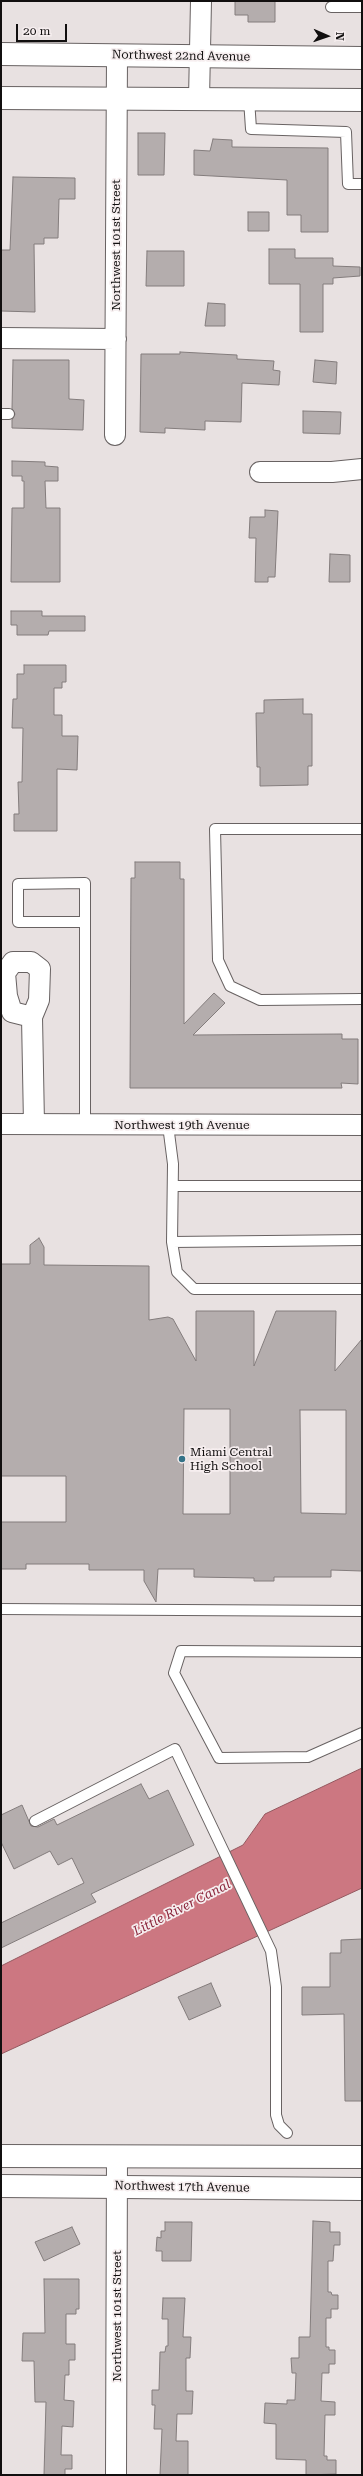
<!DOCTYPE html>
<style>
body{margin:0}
#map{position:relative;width:363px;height:2476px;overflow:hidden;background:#e8e1e1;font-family:"Roboto Serif",serif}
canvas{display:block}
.frame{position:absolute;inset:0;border:2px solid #110f0f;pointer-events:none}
.north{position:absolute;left:307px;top:16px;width:40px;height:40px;-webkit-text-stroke:3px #f6eeef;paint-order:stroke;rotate:92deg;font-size:11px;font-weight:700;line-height:16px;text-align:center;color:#110f0f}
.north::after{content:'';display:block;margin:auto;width:14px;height:18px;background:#110f0f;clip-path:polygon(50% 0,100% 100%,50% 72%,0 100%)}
.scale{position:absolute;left:16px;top:24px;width:51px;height:18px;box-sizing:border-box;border:2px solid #110f0f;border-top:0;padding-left:5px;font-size:12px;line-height:14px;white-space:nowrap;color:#110f0f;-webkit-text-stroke:3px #f6eeef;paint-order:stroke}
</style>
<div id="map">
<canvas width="363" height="2476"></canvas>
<div class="frame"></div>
<div class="north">N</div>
<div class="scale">20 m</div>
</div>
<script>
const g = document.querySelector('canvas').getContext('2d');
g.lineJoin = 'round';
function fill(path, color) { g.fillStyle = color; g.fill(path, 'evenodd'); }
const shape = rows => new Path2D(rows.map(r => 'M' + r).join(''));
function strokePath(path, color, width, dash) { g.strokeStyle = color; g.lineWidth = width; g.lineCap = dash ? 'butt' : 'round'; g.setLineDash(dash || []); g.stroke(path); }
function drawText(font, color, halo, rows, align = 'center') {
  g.font = font + ' "Roboto Serif",serif'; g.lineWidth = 3.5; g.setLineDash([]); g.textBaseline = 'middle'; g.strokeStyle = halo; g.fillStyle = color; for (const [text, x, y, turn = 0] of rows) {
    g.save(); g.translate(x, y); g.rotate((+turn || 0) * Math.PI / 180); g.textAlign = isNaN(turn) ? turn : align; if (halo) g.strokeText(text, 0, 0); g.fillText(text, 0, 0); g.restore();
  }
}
const water = shape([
 [362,1768,362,1888,1,2054,1,1966,243,1845,265,1814,362,1768]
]);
fill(water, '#cc7781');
strokePath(water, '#94585f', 1);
const building = shape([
 [235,1,275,1,275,22,248,22,248,15,235,15,235,1],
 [138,133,165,133,164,175,138,175,138,133],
 [213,139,232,140,232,147,328,148,328,232,301,232,301,215,287,215,287,180,194,175,194,150,210,151,213,139],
 [13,177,75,178,75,199,59,199,58,238,44,238,44,244,34,244,35,312,1,311,1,250,10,250,13,177],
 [248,212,269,212,269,231,248,231,248,212],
 [269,249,295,249,295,258,333,258,333,266,360,267,360,276,333,278,333,284,323,284,323,332,300,332,300,284,269,284,269,249],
 [147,251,184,251,184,286,146,286,147,251],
 [208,303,225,304,225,326,205,326,208,303],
 [180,352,237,355,237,359,274,361,273,370,280,371,279,385,242,383,241,422,205,421,205,430,165,428,165,433,140,432,141,354,180,354,180,352],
 [13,360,69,360,69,399,84,400,83,430,12,428,12,420,15,414,12,409,13,360],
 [315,360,337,362,336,384,313,382,315,360],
 [303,411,341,412,340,434,303,433,303,411],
 [12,461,45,462,45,466,58,467,58,481,45,481,46,508,60,508,60,582,11,582,12,508,24,508,24,481,22,481,22,476,12,476,12,461],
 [265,510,278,511,275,577,268,577,268,582,255,582,256,538,249,538,250,517,265,517,265,510],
 [330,554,350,555,350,582,329,582,330,554],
 [11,611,42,611,42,616,85,616,85,631,49,631,48,635,17,635,17,625,11,625,11,611],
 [24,665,66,665,66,682,62,682,62,688,54,688,54,715,62,715,62,736,78,736,77,770,57,769,57,831,14,831,14,814,19,814,18,782,22,782,23,728,12,728,13,699,17,699,17,674,24,674,24,665],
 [303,699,303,714,312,714,312,766,308,766,308,785,260,786,260,767,257,767,256,713,264,713,264,700,303,699],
 [135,862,180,862,180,879,184,879,184,1024,214,993,225,1003,193,1035,342,1034,342,1039,358,1039,358,1084,341,1083,342,1088,130,1088,131,878,135,878,135,862],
 [39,1238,44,1247,44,1265,149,1266,149,1320,168,1317,173,1319,196,1361,196,1311,254,1311,254,1366,276,1311,336,1311,335,1371,362,1339,362,1571,331,1570,331,1577,274,1577,274,1581,254,1581,254,1578,194,1577,194,1569,158,1569,156,1602,144,1581,144,1570,89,1570,89,1564,26,1564,26,1569,1,1569,1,1522,66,1522,66,1476,1,1476,1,1264,30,1264,30,1245,39,1238],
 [184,1409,230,1409,230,1514,183,1514,184,1409],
 [300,1410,346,1410,346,1514,301,1513,300,1410],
 [141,1784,149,1799,168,1790,194,1845,91,1894,96,1902,1,1948,1,1923,84,1883,72,1858,58,1865,50,1851,14,1869,1,1842,1,1815,22,1805,31,1826,38,1827,54,1819,57,1825,141,1784],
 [362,1939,362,2101,345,2101,344,2014,302,2015,302,1987,330,1987,330,1953,341,1953,341,1940,362,1939],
 [211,1983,221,2006,189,2020,178,1997,211,1983],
 [313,2221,330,2222,330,2232,340,2232,340,2245,334,2245,333,2261,328,2261,328,2292,331,2292,332,2295,338,2295,338,2309,331,2309,331,2318,326,2318,326,2347,329,2347,329,2350,335,2350,335,2364,329,2364,329,2373,322,2373,321,2401,335,2402,335,2415,325,2415,324,2456,327,2456,327,2460,336,2460,336,2474,306,2475,306,2460,276,2459,276,2424,264,2423,265,2403,287,2404,287,2400,295,2400,296,2373,292,2373,291,2358,299,2358,299,2337,310,2337,313,2221],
 [165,2222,192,2222,191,2261,162,2261,162,2251,156,2251,157,2237,161,2238,161,2231,165,2231,165,2222],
 [72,2227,80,2244,44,2261,35,2242,72,2227],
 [44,2279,79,2279,79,2309,76,2309,76,2314,66,2314,66,2344,75,2344,75,2360,69,2360,69,2375,65,2375,64,2400,74,2401,73,2427,62,2426,61,2455,72,2455,72,2469,65,2469,65,2475,44,2475,46,2402,35,2402,34,2361,22,2361,23,2333,45,2333,44,2279],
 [163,2298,185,2298,183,2337,191,2337,190,2358,186,2358,186,2391,193,2391,192,2414,177,2414,176,2441,188,2441,188,2475,160,2475,162,2429,154,2429,155,2405,152,2405,152,2390,159,2390,160,2352,165,2352,166,2346,168,2346,168,2319,162,2319,163,2298]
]);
fill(building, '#b4adad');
strokePath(building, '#837c7c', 1);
const lane = shape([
 [331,7,362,7],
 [249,99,251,129,346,132,348,184,362,184],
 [1,414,9,414],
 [362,829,215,829,218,960,230,986,260,1000,362,999],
 [85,922,18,922,18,884,85,883,85,1124],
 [168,1125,173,1164,172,1242,177,1272,194,1289,362,1289],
 [173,1186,362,1186],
 [172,1242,362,1240],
 [1,1609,362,1611],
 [362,1652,181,1651,174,1673,219,1758,308,1757,362,1733],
 [35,1821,175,1749,271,1951,276,1987,276,2115,279,2125,287,2133]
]);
const street = shape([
 [199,99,201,1],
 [1,338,116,339],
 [115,435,117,56],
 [260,472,332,472,362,469],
 [32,1017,12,1012,7,996,5,973,13,962,31,962,40,969,39,1000,32,1017,34,1124],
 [1,1124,362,1125],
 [116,2475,117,2156]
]);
const secondary = shape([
 [1,54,362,58],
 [1,98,362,100],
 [1,2156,362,2157],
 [1,2186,362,2189]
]);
strokePath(lane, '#686262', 12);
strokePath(street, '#686262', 22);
strokePath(secondary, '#686262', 24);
strokePath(lane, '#fff', 10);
strokePath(street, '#fff', 20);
strokePath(secondary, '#fff', 22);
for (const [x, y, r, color] of [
 [182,1459,4,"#337287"]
]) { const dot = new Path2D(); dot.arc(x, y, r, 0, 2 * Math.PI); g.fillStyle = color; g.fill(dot); strokePath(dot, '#f6eeef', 1.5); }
drawText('12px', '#110f0f', '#f6eeef', [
 ["Northwest 22nd Avenue",181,56,1],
 ["Northwest 101st Street",116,245,-90],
 ["Northwest 19th Avenue",182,1125],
 ["Northwest 17th Avenue",182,2187,1],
 ["Northwest 101st Street",117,2316,-90]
]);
drawText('12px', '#110f0f', '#f6eeef', [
 ["Miami Central",190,1452],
 ["High School",190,1466]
], 'left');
drawText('italic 13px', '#8b253b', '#f6eeef', [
 ["Little River Canal",182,1908,-27]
]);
</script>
